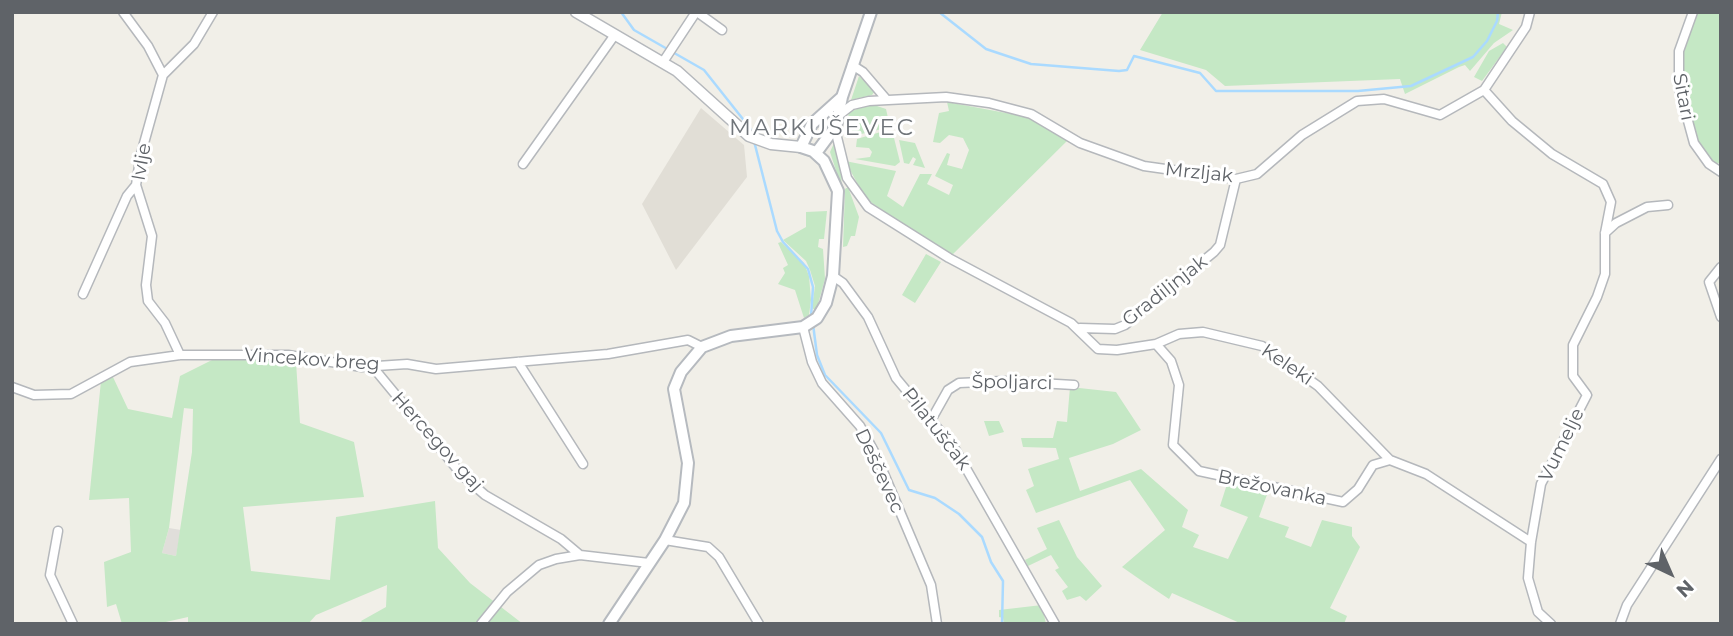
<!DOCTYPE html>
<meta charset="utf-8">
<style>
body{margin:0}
#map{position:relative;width:1733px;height:636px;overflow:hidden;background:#f1efe8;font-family:Montserrat,sans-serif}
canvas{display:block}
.frame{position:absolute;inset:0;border:14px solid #5f6368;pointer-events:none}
.north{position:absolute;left:1635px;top:538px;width:70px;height:70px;-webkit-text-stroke:5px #fff;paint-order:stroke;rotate:136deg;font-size:19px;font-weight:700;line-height:28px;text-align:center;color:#5f6368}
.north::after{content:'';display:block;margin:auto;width:24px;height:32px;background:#5f6368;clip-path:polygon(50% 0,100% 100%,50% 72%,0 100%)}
</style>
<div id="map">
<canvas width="1733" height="636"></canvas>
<div class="frame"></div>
<div class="north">N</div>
</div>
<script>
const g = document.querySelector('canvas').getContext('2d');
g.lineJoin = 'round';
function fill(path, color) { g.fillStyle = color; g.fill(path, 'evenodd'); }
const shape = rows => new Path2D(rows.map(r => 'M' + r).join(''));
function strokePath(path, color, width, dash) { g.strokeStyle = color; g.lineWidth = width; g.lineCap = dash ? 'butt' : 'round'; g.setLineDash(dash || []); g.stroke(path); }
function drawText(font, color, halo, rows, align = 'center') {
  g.font = font + ' Montserrat,sans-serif'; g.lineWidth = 6; g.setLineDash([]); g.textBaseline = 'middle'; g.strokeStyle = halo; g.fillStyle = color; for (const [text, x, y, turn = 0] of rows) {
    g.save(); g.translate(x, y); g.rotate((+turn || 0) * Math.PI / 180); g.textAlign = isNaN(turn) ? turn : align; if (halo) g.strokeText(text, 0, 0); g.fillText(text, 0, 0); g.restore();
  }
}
fill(shape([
 [169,528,181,530,176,556,162,553]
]), '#e0deda');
fill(shape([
 [701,108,744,145,747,177,676,270,642,204]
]), '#e1ded6');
fill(shape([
 [1163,12,1502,12,1499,24,1513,30,1494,43,1470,71,1465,65,1459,67,1405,94,1400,79,1225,86,1206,70,1140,50],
 [1695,12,1721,12,1721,162,1717,164,1712,163,1698,143,1682,84,1680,64,1684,39],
 [1503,43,1507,47,1482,81,1474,77,1489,51],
 [859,76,875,91,872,95,851,100],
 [947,102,1033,118,1068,140,951,256,866,199,845,161,896,171,887,196,903,207,920,174,932,174,927,184,949,195,953,185,935,176,947,153,950,154,947,165,962,169,969,150,963,138,949,135,940,143,933,142,939,113,949,111],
 [871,104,886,109,890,127,845,138,849,112],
 [884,131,885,136,894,138,900,162,895,166,855,159,870,157,872,152,869,148,856,147,857,139],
 [899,140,915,143,925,168,913,165,916,159,913,157,909,164,904,163],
 [835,141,842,174,841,186,830,152],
 [848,187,859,217,855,236,851,236,847,246,843,247,845,189],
 [827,211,824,239,819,239,818,247,823,249,825,279,816,311,812,308,815,286,810,270,806,261,783,240,806,227,806,212],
 [781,242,804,263,809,276,811,300,809,315,804,318,795,290,778,284,785,273,783,268,788,265,778,243],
 [926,254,941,262,915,303,902,295],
 [216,358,296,362,300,423,354,442,364,497,243,507,251,571,330,580,336,517,435,501,438,548,470,583,523,624,363,624,361,621,386,607,387,585,316,615,308,624,188,624,188,617,157,624,122,624,116,604,107,607,104,562,131,552,129,498,89,500,101,381,112,375,128,409,172,418,180,376],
 [184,408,193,409,192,452,176,556,162,553,169,528],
 [1070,387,1116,392,1141,430,1113,444,1069,458,1080,491,1141,469,1188,510,1182,527,1199,535,1193,547,1228,559,1248,517,1220,506,1228,481,1269,489,1259,517,1289,527,1285,537,1311,547,1322,520,1352,527,1352,536,1360,547,1330,608,1347,616,1344,624,1242,624,1172,593,1169,599,1145,583,1122,567,1165,530,1130,480,1036,513,1026,490,1034,486,1028,469,1059,459,1056,448,1023,447,1021,438,1053,438,1057,421,1067,422],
 [984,421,999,421,1004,432,989,436],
 [1059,520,1077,557,1102,586,1086,601,1080,596,1067,600,1062,591,1068,587,1055,570,1059,568,1051,555,1028,566,1025,560,1047,549,1037,528],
 [1042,605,1046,624,1004,624,1003,618,999,617,999,610]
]), '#c5e8c5');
strokePath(shape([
 [621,12,634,30,704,70,750,128,752,135],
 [939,12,986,49,1031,64,1119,71,1127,70,1134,56,1200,73,1216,91,1358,91,1411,86,1473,57,1487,41,1497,21,1498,12],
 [754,141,777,231,783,242,808,269,813,287,811,317],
 [813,324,817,355,825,375,881,433,909,490,935,498,959,514,982,537,991,562,1003,581,1002,624]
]), '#aadaff', 2.5);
const minor = shape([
 [123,12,148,46,163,75,141,154,136,185,152,236,146,285,148,301,165,323,180,355],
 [697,12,722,30],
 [1693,12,1679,51,1679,88,1694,143,1709,164,1721,172],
 [663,62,696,12],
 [852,65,863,72,887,100],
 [163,75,194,44,213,12],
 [1484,90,1512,121,1552,154,1603,184,1611,202,1605,233,1605,274,1597,297,1573,345,1573,376,1587,395,1541,484,1531,542,1528,578,1538,612,1551,624],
 [839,115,852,105,869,101,946,97,989,103,1031,114,1080,143,1144,166,1236,179,1257,174,1302,135,1357,101,1384,99,1440,115,1484,90,1526,27,1530,12],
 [835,129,847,178,868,207,949,258,1071,323,1098,349,1117,350,1156,344,1179,334,1203,332,1262,346,1318,386,1390,460],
 [523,164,614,36],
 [1605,233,1616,223,1647,207,1668,205],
 [1721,267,1709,282,1721,317],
 [833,276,843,283,868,317,896,378,955,449,1055,624],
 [83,294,127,196,136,185],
 [803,327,812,362,822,383,860,426,876,455,931,585,937,624],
 [1080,328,1115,329,1125,325,1214,252,1220,245,1236,179],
 [1156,344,1171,361,1179,385,1173,445,1199,471,1343,502,1358,489,1373,465,1390,460,1426,474,1531,542],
 [518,362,583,464],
 [372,366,462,475,485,495,561,539,580,555],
 [12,387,34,395,71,394,130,362,180,355,288,355,362,367,407,364,436,369,608,354,688,340,702,347],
 [930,422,948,390,959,383,1004,381,1074,385],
 [58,531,50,575,73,624],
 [665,540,708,547,719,557,759,624],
 [481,624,507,592,539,565,556,559,580,555,649,563],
 [1620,624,1627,605,1721,459]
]);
const tertiary = shape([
 [576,12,677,71,749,136,771,144,801,147]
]);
const secondary = shape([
 [816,153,836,126,842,97,871,12],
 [609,624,665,540,684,503,688,463,674,389,681,372,702,347,731,336,803,327,817,318,826,303,833,276,838,191,824,161,813,151,801,147,812,124,842,97]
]);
strokePath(minor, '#b5b8bc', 11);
strokePath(tertiary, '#b5b8bc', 13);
strokePath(secondary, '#b6babf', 14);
strokePath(minor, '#fff', 8);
strokePath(tertiary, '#fff', 10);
strokePath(secondary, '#fff', 10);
drawText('19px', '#5f6368', '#fff', [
 ["Sitari",1683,97,79],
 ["Ivlje",142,162,-80],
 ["Mrzljak",1199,173,6],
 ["Gradiljnjak",1165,291,-38],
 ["Vincekov breg",312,360,4],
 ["Keleki",1287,365,34],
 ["Špoljarci",1012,383,1],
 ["Pilatuščak",936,429,52],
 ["Hercegov gaj",437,442,48],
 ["Vumelje",1562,445,-64],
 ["Deščevec",879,471,65],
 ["Brežovanka",1272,488,12]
]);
g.letterSpacing = '2px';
drawText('23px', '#70757a', '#fff', [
 ["MARKUŠEVEC",822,128]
]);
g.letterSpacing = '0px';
</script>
